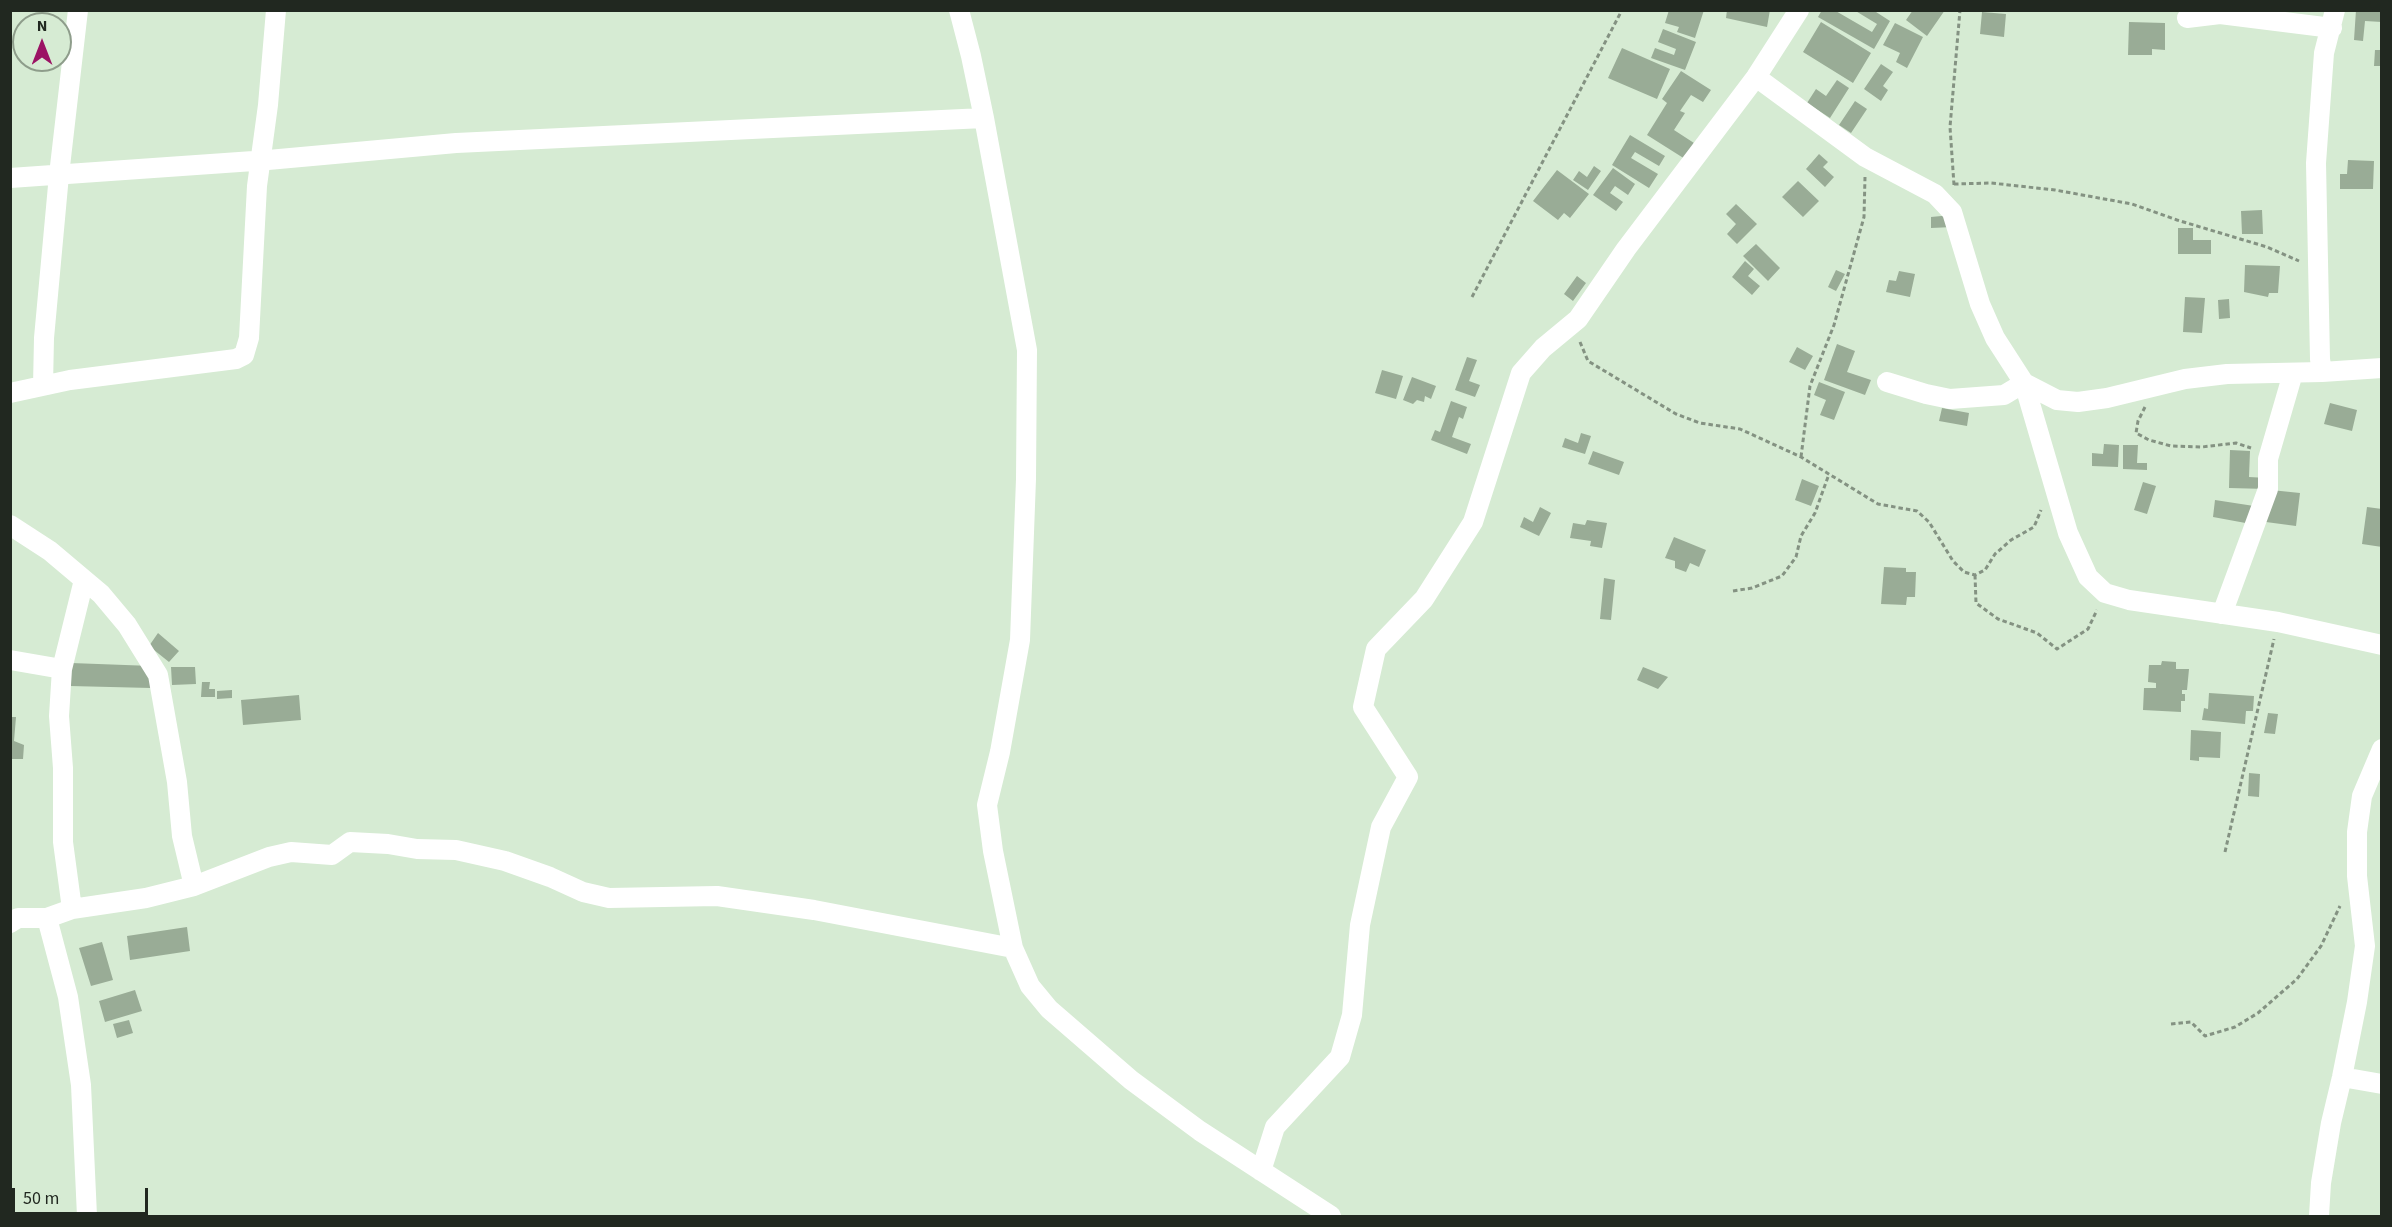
<!DOCTYPE html>
<style>
body{margin:0}
#map{position:relative;width:2392px;height:1227px;overflow:hidden;background:#d6ebd3;font-family:"Source Sans 3",sans-serif}
canvas{display:block}
.frame{position:absolute;inset:0;border:12px solid #212820;pointer-events:none}
.north{position:absolute;left:12px;top:12px;width:60px;height:60px;box-sizing:border-box;background:#d6ebd3;border:2px solid #8e9d8b;border-radius:50%;rotate:0deg;font-size:16px;font-weight:700;line-height:24px;text-align:center;color:#212820}
.north::after{content:'';display:block;margin:auto;width:21px;height:27px;background:#9b1364;clip-path:polygon(50% 0,100% 100%,50% 72%,0 100%)}
.scale{position:absolute;left:12px;top:1188px;width:136px;height:27px;box-sizing:border-box;border:3px solid #212820;border-top:0;padding-left:8px;font-size:18px;line-height:21px;white-space:nowrap;color:#212820;-webkit-text-stroke:4px #d6ebd3;paint-order:stroke}
</style>
<div id="map">
<canvas width="2392" height="1227"></canvas>
<div class="frame"></div>
<div class="north">N</div>
<div class="scale">50 m</div>
</div>
<script>
const g = document.querySelector('canvas').getContext('2d');
g.lineJoin = 'round';
function fill(path, color) { g.fillStyle = color; g.fill(path, 'evenodd'); }
const shape = rows => new Path2D(rows.map(r => 'M' + r).join(''));
function strokePath(path, color, width, dash) { g.strokeStyle = color; g.lineWidth = width; g.lineCap = dash ? 'butt' : 'round'; g.setLineDash(dash || []); g.stroke(path); }
fill(shape([
 [1669,10,1704,10,1695,38,1677,32,1679,27,1665,23],
 [1727,10,1770,10,1767,27,1726,18],
 [1822,10,1834,10,1872,32,1877,24,1854,10,1873,10,1890,21,1874,49,1818,17],
 [1913,10,1945,10,1927,36,1906,20],
 [2356,10,2382,12,2382,22,2365,21,2363,41,2354,40],
 [1982,12,2006,14,2004,37,1980,34],
 [1821,22,1871,53,1853,83,1803,52],
 [2129,22,2165,23,2165,50,2152,49,2152,55,2128,55],
 [1895,23,1923,37,1907,68,1896,62,1900,53,1883,45],
 [1663,29,1696,42,1685,70,1651,58,1655,48,1674,55,1676,49,1658,42],
 [1622,48,1670,69,1657,99,1608,78],
 [2375,50,2382,50,2382,66,2374,66],
 [1881,64,1893,72,1883,86,1888,90,1881,101,1864,89],
 [1681,71,1711,90,1703,102,1691,95,1680,111,1685,113,1674,130,1694,143,1685,159,1647,135,1667,103,1662,99],
 [1837,80,1849,88,1830,118,1807,103,1816,89,1826,96],
 [1855,101,1867,109,1851,133,1839,125],
 [1630,135,1665,156,1659,166,1635,152,1631,158,1658,174,1649,188,1612,165],
 [1819,154,1828,162,1823,167,1834,177,1825,187,1806,169],
 [2348,160,2374,161,2373,189,2340,189,2340,174,2347,174],
 [1594,166,1601,171,1588,190,1573,180,1579,171,1587,177],
 [1613,168,1635,184,1628,195,1615,186,1610,193,1623,202,1616,211,1593,195],
 [1557,170,1589,194,1570,218,1564,213,1558,220,1533,201],
 [1798,181,1819,201,1803,217,1782,197],
 [1736,204,1757,224,1737,244,1727,234,1736,224,1726,214],
 [2262,210,2263,234,2242,234,2241,211],
 [1952,215,1953,227,1931,228,1931,217],
 [2178,228,2193,228,2193,240,2211,240,2211,254,2178,254],
 [1756,244,1780,268,1768,281,1743,256],
 [1745,261,1754,269,1748,276,1760,286,1752,295,1732,277],
 [2245,265,2280,266,2278,293,2269,293,2268,297,2244,292],
 [1836,270,1845,274,1836,291,1828,287],
 [1899,271,1915,274,1910,297,1886,292,1889,280,1896,281],
 [1577,276,1586,283,1573,301,1564,294],
 [2185,297,2205,298,2202,333,2183,332],
 [2229,299,2230,318,2219,319,2218,300],
 [1837,344,1855,351,1847,372,1871,380,1865,395,1824,380],
 [1797,347,1813,356,1805,370,1789,362],
 [1467,357,1477,360,1469,381,1480,385,1475,397,1455,390],
 [1382,370,1403,376,1396,399,1375,393],
 [1412,377,1436,386,1431,399,1425,396,1424,402,1417,400,1413,404,1403,400],
 [1819,382,1845,392,1834,420,1820,415,1826,400,1814,395],
 [1451,401,1467,407,1463,419,1459,417,1452,437,1471,444,1467,454,1431,440,1435,430,1440,432],
 [2330,403,2357,410,2352,431,2324,424],
 [1942,408,1969,413,1967,426,1939,421],
 [1581,433,1591,436,1585,454,1562,447,1565,438,1578,443],
 [2104,444,2119,445,2118,467,2092,466,2092,453,2103,454],
 [2123,445,2138,445,2137,463,2147,463,2147,470,2123,469],
 [2230,450,2250,451,2249,477,2267,478,2267,489,2229,488],
 [1593,451,1624,462,1619,475,1588,464],
 [1802,479,1819,486,1811,506,1795,500],
 [2143,482,2156,486,2147,514,2134,510],
 [2271,490,2300,493,2296,526,2266,522],
 [2215,500,2254,506,2251,524,2213,517],
 [1540,507,1551,513,1539,536,1520,527,1524,517,1533,522],
 [2367,507,2382,509,2382,547,2362,544],
 [1587,520,1607,523,1602,548,1590,546,1591,541,1570,538,1573,523,1585,525],
 [1674,537,1706,550,1699,567,1690,563,1686,572,1675,568,1675,561,1665,558],
 [1884,567,1906,568,1906,572,1916,572,1915,597,1907,597,1906,605,1881,604],
 [1604,578,1615,580,1611,620,1600,619],
 [158,633,179,651,169,662,149,646],
 [2162,661,2176,662,2176,669,2189,669,2187,690,2182,690,2182,694,2185,694,2185,701,2181,701,2181,712,2143,710,2144,688,2156,688,2156,683,2148,682,2149,665,2161,665],
 [71,663,152,666,151,688,70,686],
 [171,667,195,667,196,684,172,685],
 [1643,667,1668,677,1658,689,1637,680],
 [202,682,210,682,209,689,215,689,215,697,201,697],
 [232,690,232,698,217,699,217,691],
 [2209,693,2254,696,2253,711,2246,711,2245,724,2202,720,2204,708,2208,709],
 [299,695,301,720,243,725,241,700],
 [2268,713,2278,714,2275,734,2264,733],
 [10,717,16,717,14,741,24,745,23,759,10,759],
 [2191,730,2221,732,2220,758,2199,757,2199,761,2190,760],
 [2249,773,2260,774,2259,797,2248,796],
 [187,927,190,951,130,960,127,936],
 [102,942,113,980,91,986,79,948],
 [135,990,142,1011,105,1022,99,1001],
 [129,1020,133,1033,117,1038,113,1024]
]), '#99ac96');
strokePath(shape([
 [1954,184,1991,183,2055,190,2132,204,2177,220,2267,247,2299,261],
 [1954,185,1950,127,1960,10],
 [1472,297,1622,10],
 [1580,342,1588,361,1676,414,1700,423,1740,429,1801,457,1878,504,1917,511,1929,522,1953,561,1964,572,1975,575,1985,570,1995,554,2011,540,2034,527,2041,510],
 [2145,407,2138,421,2136,433,2149,440,2171,446,2202,447,2236,443,2251,448],
 [1801,457,1810,386,1834,325,1864,217,1865,177],
 [1975,575,1976,603,1998,619,2037,633,2057,649,2088,629,2097,610],
 [1733,591,1752,588,1782,576,1796,557,1801,536,1815,513,1829,474],
 [2225,852,2274,639],
 [2171,1024,2191,1022,2205,1036,2235,1027,2258,1013,2297,979,2321,946,2340,906]
]), '#849282', 3, [4.5, 3]);
strokePath(shape([
 [959,10,971,56,984,118,1027,350,1026,479,1020,640,1000,752,987,805,993,851,1013,948,1030,986,1049,1009,1131,1080,1200,1131,1331,1216],
 [2187,18,2220,14,2332,28],
 [1756,77,1865,157,1935,194,1952,212,1980,304,1995,338,2024,383,2068,533,2088,577,2105,593,2129,600,2278,622,2382,645],
 [10,178,268,160,456,143,984,118],
 [2322,372,2320,359,2316,163,2324,53,2335,10],
 [1887,382,1926,394,1950,399,2004,395,2024,383,2057,400,2078,402,2107,398,2185,379,2227,374,2322,372,2382,368],
 [43,386,44,338,59,175,78,10],
 [10,393,70,380,236,359,244,355,249,338,257,186,268,105,276,10],
 [10,525,50,551,101,594,127,625,158,675,177,782,182,836,194,886],
 [2222,614,2268,489,2268,459,2293,373],
 [10,660,62,669],
 [72,909,63,842,63,768,59,716,62,669,84,580],
 [47,918,68,997,81,1085,87,1216],
 [10,923,18,918,47,918,72,909,146,898,194,886,269,857,291,852,332,855,350,842,388,844,417,849,456,850,505,861,550,877,583,892,609,898,717,896,814,910,1013,948],
 [2342,1077,2382,1084],
 [1261,1171,1275,1127,1340,1057,1352,1015,1360,925,1381,827,1408,777,1363,707,1376,649,1424,599,1473,522,1521,373,1543,348,1578,319,1626,249,1756,77,1799,10],
 [2319,1216,2321,1183,2331,1123,2342,1077,2357,1002,2365,946,2357,876,2357,832,2362,796,2382,749]
]), '#fff', 20);
</script>
